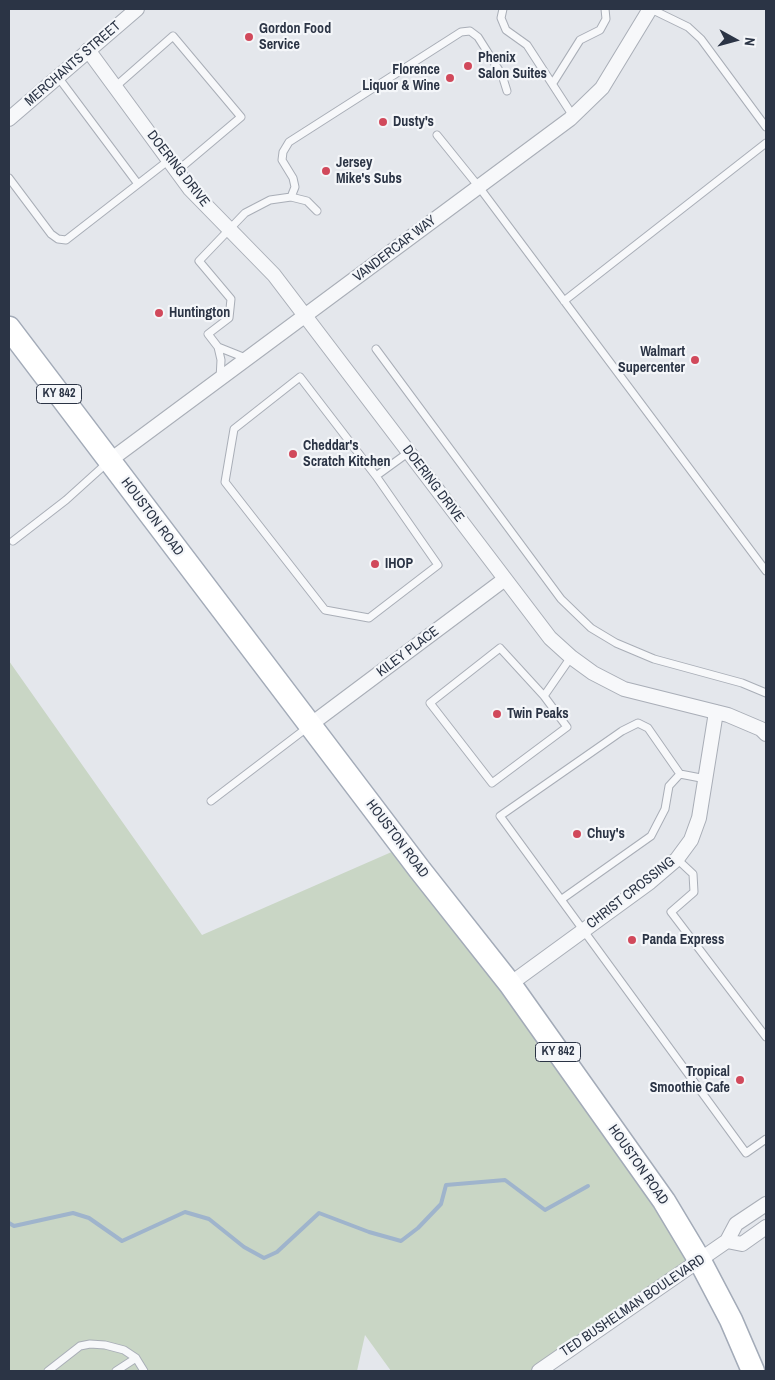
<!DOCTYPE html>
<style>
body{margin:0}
#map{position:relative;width:775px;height:1380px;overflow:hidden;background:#e4e7ec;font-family:"Archivo Narrow",sans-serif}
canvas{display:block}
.frame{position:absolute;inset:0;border:10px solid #2b3445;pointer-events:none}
.north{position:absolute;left:710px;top:15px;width:50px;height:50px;-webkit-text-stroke:4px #f4f6f9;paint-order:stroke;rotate:97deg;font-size:14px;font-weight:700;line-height:20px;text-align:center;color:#2b3445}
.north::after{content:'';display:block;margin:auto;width:18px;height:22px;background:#2b3445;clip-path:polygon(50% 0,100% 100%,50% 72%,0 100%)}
</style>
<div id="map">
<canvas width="775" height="1380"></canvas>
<div class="frame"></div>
<div class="north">N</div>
</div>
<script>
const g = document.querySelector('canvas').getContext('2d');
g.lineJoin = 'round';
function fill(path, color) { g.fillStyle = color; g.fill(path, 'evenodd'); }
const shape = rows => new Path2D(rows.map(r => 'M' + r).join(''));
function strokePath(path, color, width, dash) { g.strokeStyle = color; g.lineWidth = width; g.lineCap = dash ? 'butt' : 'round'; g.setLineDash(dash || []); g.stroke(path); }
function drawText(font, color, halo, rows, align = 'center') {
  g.font = font + ' "Archivo Narrow",sans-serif'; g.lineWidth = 4.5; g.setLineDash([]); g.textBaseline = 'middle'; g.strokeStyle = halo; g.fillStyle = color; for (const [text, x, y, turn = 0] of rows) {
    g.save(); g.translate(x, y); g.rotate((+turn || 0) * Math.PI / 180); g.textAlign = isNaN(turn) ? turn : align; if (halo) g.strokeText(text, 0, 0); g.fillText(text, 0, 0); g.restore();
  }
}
fill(shape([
 [9,661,202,935,403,847,700,1261,539,1371,391,1371,365,1335,357,1371,9,1371]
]), '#c9d6c5');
strokePath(shape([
 [9,1223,14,1226,73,1213,89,1218,122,1241,185,1212,209,1219,244,1247,264,1258,277,1252,319,1213,369,1232,401,1241,418,1228,441,1204,446,1185,505,1180,545,1210,588,1186]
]), '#9fb4cc', 4);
const lane = shape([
 [503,9,501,18,506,30,527,45,573,116],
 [651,9,688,27,701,39,766,127],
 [58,77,138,184],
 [553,83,580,40,600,30,606,19,605,9],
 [115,87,173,36,241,117,177,171],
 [437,135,479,187,766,571],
 [9,178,51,234,58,239,66,240,169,160],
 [291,197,295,187,293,178,282,160,283,152,289,142,461,32,470,31,478,37,502,75,507,91],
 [564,301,766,143],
 [218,347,248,359],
 [376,349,561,599,591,628,616,643,654,659,742,683,766,693],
 [300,377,376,476,438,565,369,618,325,610,225,482,234,429,300,377],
 [220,379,221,360,218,347,208,334,229,318,231,299,199,261,245,213,270,200,291,197,307,201,317,211],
 [376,476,409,452],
 [13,541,66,500,107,463],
 [500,648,544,696,567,727,492,783,430,703,500,648],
 [544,696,571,657],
 [680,774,706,779],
 [211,801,308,727],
 [677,859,693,874,694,892,671,912,766,1037],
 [562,899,651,836,665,809,669,786,680,774,648,728,638,723,622,731,500,816,746,1153,766,1139],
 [48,1371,80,1346,90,1344,105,1345,124,1350,136,1358,144,1371],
 [116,1371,136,1358]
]);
const street = shape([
 [88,50,190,189,274,275,550,638,571,657,593,673,624,689,728,715,761,729,766,734],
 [9,119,137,9],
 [109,461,570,119,602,88,650,9],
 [310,725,505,579],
 [510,984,650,882,677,859,691,840,699,818,716,712],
 [727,1241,742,1244,766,1227],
 [539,1371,727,1241,736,1224,766,1204]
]);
const primary = shape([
 [9,328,420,870,510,984,664,1201,700,1261,731,1320,753,1371]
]);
strokePath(lane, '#a9aeb7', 9);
strokePath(street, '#a9aeb7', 16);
strokePath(primary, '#a3abb8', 25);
strokePath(lane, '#f7f8fa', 7);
strokePath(street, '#f7f8fa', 14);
strokePath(primary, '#fff', 22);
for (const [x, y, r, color] of [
 [249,37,5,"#d1495b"],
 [468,66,5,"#d1495b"],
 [450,78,5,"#d1495b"],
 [383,122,5,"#d1495b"],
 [326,171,5,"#d1495b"],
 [159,313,5,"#d1495b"],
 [695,360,5,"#d1495b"],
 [293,454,5,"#d1495b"],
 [375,564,5,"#d1495b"],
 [497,714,5,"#d1495b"],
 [577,834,5,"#d1495b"],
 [632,940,5,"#d1495b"],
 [740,1080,5,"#d1495b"]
]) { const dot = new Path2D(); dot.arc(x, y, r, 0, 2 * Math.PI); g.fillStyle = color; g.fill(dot); strokePath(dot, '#f4f6f9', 2); }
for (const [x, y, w] of [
 [59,394,45],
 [558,1052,45]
]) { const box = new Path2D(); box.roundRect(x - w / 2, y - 9.5, w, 19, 4); g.fillStyle = '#f4f6f9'; g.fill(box); strokePath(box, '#2b3445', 1); }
drawText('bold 12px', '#2b3445', null, [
 ["KY 842",59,394],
 ["KY 842",558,1052]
]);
drawText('bold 14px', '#2b3445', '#f4f6f9', [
 ["Gordon Food",259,29],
 ["Service",259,45],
 ["Phenix",478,58],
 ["Salon Suites",478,74],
 ["Florence",440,70,"right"],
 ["Liquor & Wine",440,86,"right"],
 ["Dusty's",393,122],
 ["Jersey",336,163],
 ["Mike's Subs",336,179],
 ["Huntington",169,313],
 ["Walmart",685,352,"right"],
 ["Supercenter",685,368,"right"],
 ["Cheddar's",303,446],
 ["Scratch Kitchen",303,462],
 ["IHOP",385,564],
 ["Twin Peaks",507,714],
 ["Chuy's",587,834],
 ["Panda Express",642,940],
 ["Tropical",730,1072,"right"],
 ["Smoothie Cafe",730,1088,"right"]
], 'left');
drawText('14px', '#2b3445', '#f4f6f9', [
 ["MERCHANTS STREET",73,64,-41],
 ["DOERING DRIVE",178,169,52],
 ["VANDERCAR WAY",395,249,-37],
 ["DOERING DRIVE",433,484,53],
 ["HOUSTON ROAD",152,517,53],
 ["KILEY PLACE",408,652,-37],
 ["HOUSTON ROAD",397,839,53],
 ["CHRIST CROSSING",631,893,-38],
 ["HOUSTON ROAD",638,1165,55],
 ["TED BUSHELMAN BOULEVARD",633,1306,-34]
]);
</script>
